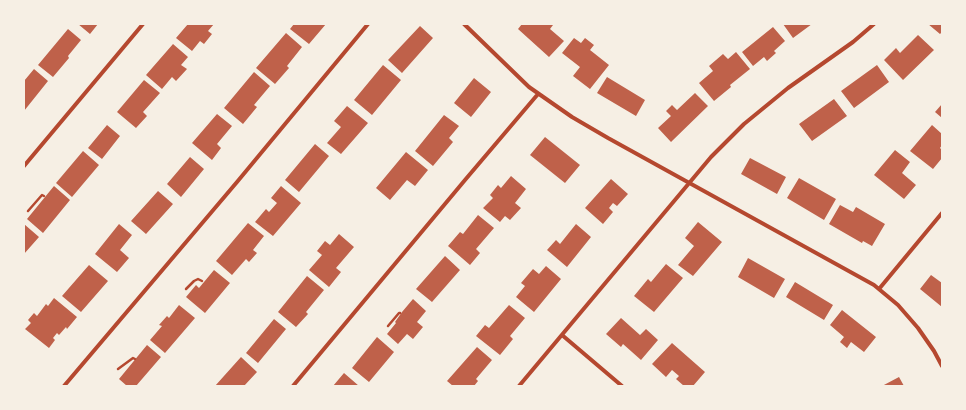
<!DOCTYPE html>
<style>
body{margin:0}
#map{position:relative;width:966px;height:410px;overflow:hidden;background:#f6efe4;font-family:Poppins,sans-serif}
canvas{display:block}
.frame{position:absolute;inset:0;border:25px solid #f6efe4;pointer-events:none}
</style>
<div id="map">
<canvas width="966" height="410"></canvas>
<div class="frame"></div>
</div>
<script>
const g = document.querySelector('canvas').getContext('2d');
g.lineJoin = 'round';
function fill(path, color) { g.fillStyle = color; g.fill(path, 'evenodd'); }
const shape = rows => new Path2D(rows.map(r => 'M' + r).join(''));
function strokePath(path, color, width, dash) { g.strokeStyle = color; g.lineWidth = width; g.lineCap = dash ? 'butt' : 'round'; g.setLineDash(dash || []); g.stroke(path); }
fill(shape([
 [78,24,98,24,90,34],
 [188,24,214,24,208,31,212,34,204,44,200,41,192,51,176,38],
 [294,24,326,24,309,44,290,29],
 [522,24,552,24,553,25,550,29,564,41,549,57,518,29],
 [783,24,812,24,793,38],
 [928,24,942,24,942,32,940,34],
 [420,26,433,38,402,73,388,60],
 [773,27,785,41,774,51,776,53,767,61,764,57,753,66,742,52],
 [68,29,81,40,68,56,69,58,53,77,38,65],
 [286,33,302,47,287,66,289,68,275,84,256,68],
 [918,35,934,50,903,80,884,60,896,48,900,53],
 [574,38,581,43,585,38,594,45,590,50,609,65,590,89,573,76,580,67,562,53],
 [173,44,188,57,181,65,187,69,176,81,172,77,162,89,146,75],
 [736,52,750,69,730,85,731,87,714,101,699,83,713,71,709,66,723,54,728,59],
 [383,65,401,80,372,115,354,100],
 [877,65,889,82,854,108,841,91],
 [34,69,48,81,24,111,24,81],
 [254,72,270,86,254,105,257,107,243,124,224,108],
 [607,77,645,100,636,116,597,93],
 [474,78,491,92,471,117,454,103],
 [144,80,160,93,143,112,147,116,136,128,117,112],
 [695,93,708,106,671,142,658,128,671,116,666,111,672,105,677,110],
 [834,99,847,116,812,141,799,124],
 [942,104,942,118,935,112],
 [347,106,368,123,341,154,327,143,341,127,334,121],
 [217,114,232,126,217,144,221,148,212,160,192,143],
 [444,115,459,126,449,138,453,142,433,166,415,151],
 [107,125,120,136,102,159,88,148],
 [932,125,942,134,942,145,940,148,942,150,942,158,933,169,910,151],
 [545,137,580,165,565,183,530,155],
 [315,144,329,156,299,192,285,180],
 [895,150,910,162,902,173,916,185,904,199,874,175],
 [83,151,99,165,72,197,56,183],
 [406,152,428,170,415,186,407,180,390,200,376,188],
 [190,157,204,169,181,197,167,184],
 [750,158,786,177,777,194,741,174],
 [511,176,526,189,515,203,521,208,510,220,505,216,500,222,483,208,493,198,490,195,498,185,501,188],
 [799,178,836,199,824,220,787,198],
 [611,179,628,194,617,206,613,203,609,208,613,212,603,224,585,208],
 [54,186,70,200,43,233,27,219],
 [281,186,301,203,273,236,255,222,266,209,269,212,277,203,271,198],
 [158,191,173,204,146,234,131,221],
 [840,205,853,212,856,207,885,224,872,246,863,241,862,243,829,224],
 [478,215,494,228,476,249,480,253,470,265,448,246,460,232,463,234],
 [698,222,722,242,693,276,678,265,694,246,685,238],
 [248,223,264,236,253,250,257,253,249,262,246,259,232,275,216,261],
 [24,224,39,237,24,254],
 [119,224,132,235,120,250,129,258,117,272,95,254],
 [576,224,591,237,567,267,547,250,556,240,560,244],
 [339,234,354,247,336,268,341,272,329,287,309,270,322,255,317,251,325,241,330,245],
 [445,256,460,270,432,302,416,289],
 [748,258,785,279,774,298,738,277],
 [666,264,683,278,654,312,634,296,648,279,651,282],
 [89,265,108,281,81,312,62,296],
 [546,266,561,279,534,312,516,297,525,286,521,283,533,269,539,274],
 [214,270,230,283,205,313,186,297,196,285,199,288],
 [931,275,942,283,942,307,920,289],
 [307,276,324,290,306,312,308,314,296,327,278,312],
 [795,282,833,305,824,320,786,297],
 [54,298,77,317,67,329,66,327,59,335,57,333,53,338,55,340,49,348,25,329,31,323,28,320,34,313,37,316,46,304,48,306],
 [413,299,426,311,417,322,423,327,413,339,407,334,398,344,387,334,396,323,395,322,402,312],
 [179,305,195,318,165,353,150,340,162,326,159,325,167,316,169,318],
 [509,305,525,318,510,336,513,339,500,355,476,336,485,325,489,328],
 [842,310,876,337,864,352,851,342,847,348,840,342,844,337,830,325],
 [621,318,640,335,646,329,658,340,641,360,623,344,621,347,606,334],
 [274,319,286,329,258,363,246,353],
 [377,337,394,352,369,382,352,368],
 [672,343,705,372,693,386,684,386,676,379,679,376,672,370,666,377,652,364],
 [147,345,161,357,136,386,127,386,119,379],
 [477,347,492,360,476,379,478,381,474,386,453,386,447,381],
 [241,357,257,372,244,386,215,386],
 [344,373,359,386,333,386],
 [899,377,904,386,882,386]
]), '#bf614a');
strokePath(shape([
 [28,211,42,195,44,196],
 [186,289,194,281,198,279,202,281],
 [388,326,399,313,400,313],
 [118,369,133,358,135,359]
]), '#b5482f', 2.5);
strokePath(shape([
 [464,24,529,87,572,117,608,138,874,285,898,305,918,328,934,351,942,366],
 [24,166,143,24],
 [879,289,942,213],
 [562,335,622,386],
 [64,386,237,182,368,24],
 [293,386,465,180,538,94],
 [519,386,711,157,744,124,788,88,853,42,874,24]
]), '#b5482f', 4);
</script>
